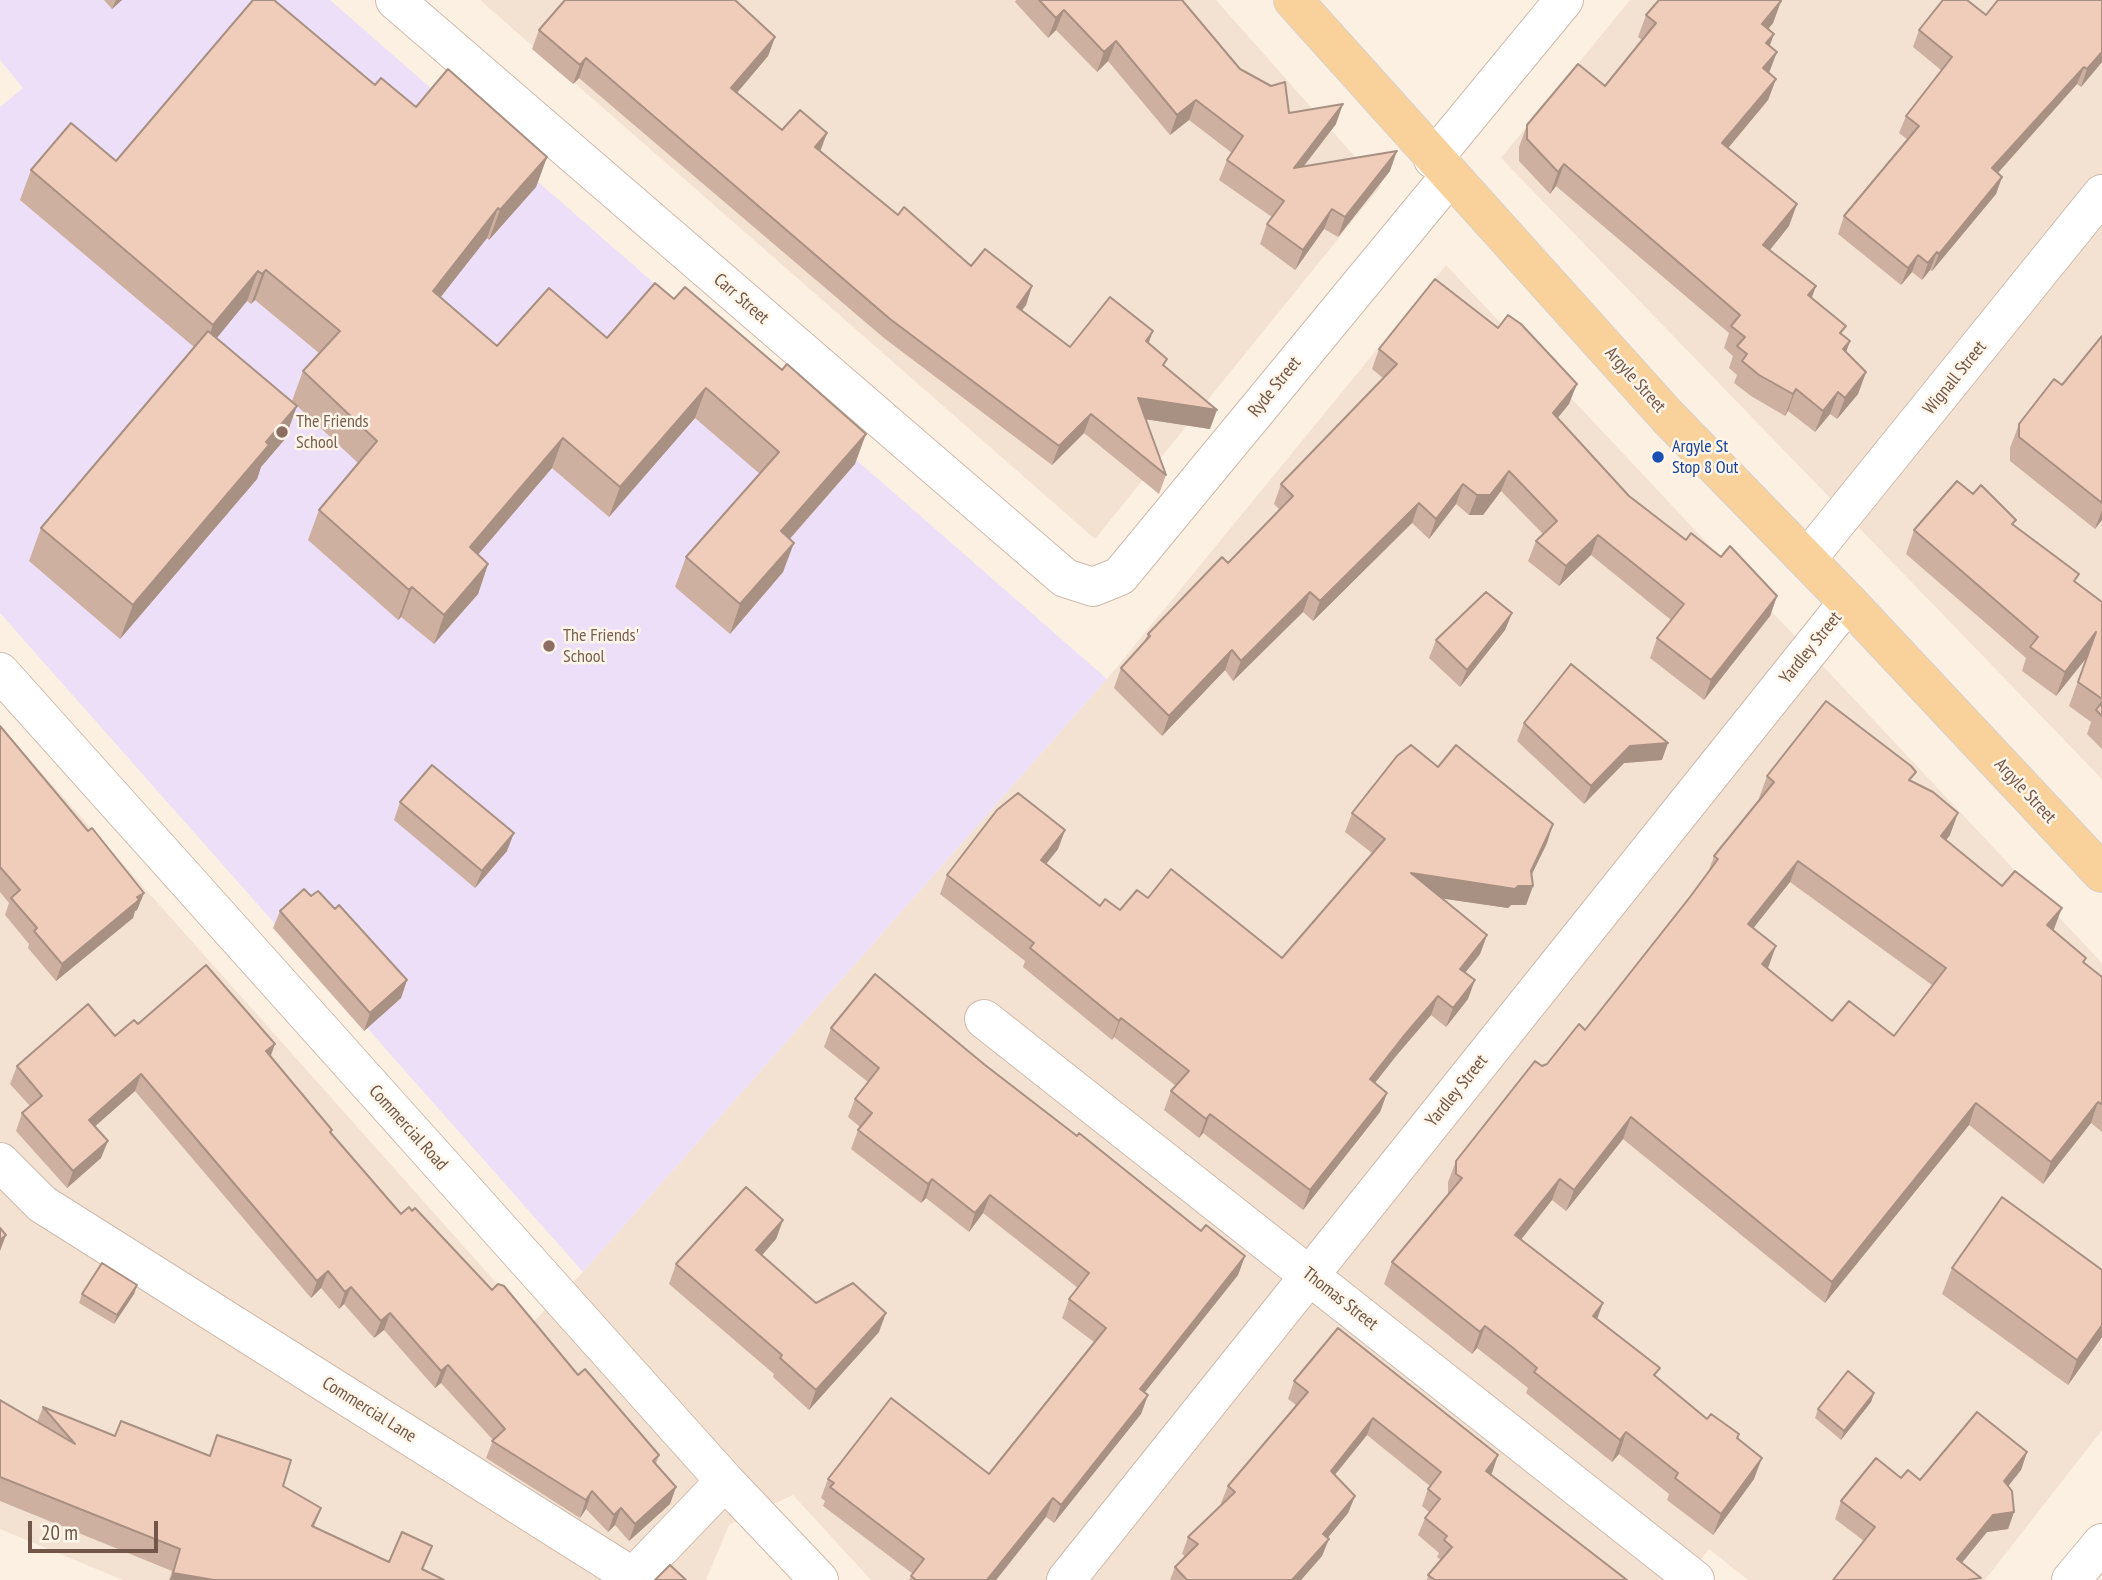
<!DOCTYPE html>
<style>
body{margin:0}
#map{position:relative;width:2102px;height:1580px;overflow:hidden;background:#fcf0e2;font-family:"PT Sans Narrow",sans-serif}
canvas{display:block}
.scale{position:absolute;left:28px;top:1521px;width:130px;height:32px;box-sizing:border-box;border:4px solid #725649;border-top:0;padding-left:9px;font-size:21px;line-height:24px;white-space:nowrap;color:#725649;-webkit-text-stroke:5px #fff5e8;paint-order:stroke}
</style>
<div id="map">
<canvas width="2102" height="1580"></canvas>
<div class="scale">20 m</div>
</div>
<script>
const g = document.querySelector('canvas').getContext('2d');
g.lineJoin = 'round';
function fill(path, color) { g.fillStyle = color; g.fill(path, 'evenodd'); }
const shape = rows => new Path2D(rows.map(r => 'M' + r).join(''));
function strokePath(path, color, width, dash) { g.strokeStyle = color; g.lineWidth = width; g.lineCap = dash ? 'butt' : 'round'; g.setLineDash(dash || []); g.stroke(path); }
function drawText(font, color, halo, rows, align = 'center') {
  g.font = font + ' "PT Sans Narrow",sans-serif'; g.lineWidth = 5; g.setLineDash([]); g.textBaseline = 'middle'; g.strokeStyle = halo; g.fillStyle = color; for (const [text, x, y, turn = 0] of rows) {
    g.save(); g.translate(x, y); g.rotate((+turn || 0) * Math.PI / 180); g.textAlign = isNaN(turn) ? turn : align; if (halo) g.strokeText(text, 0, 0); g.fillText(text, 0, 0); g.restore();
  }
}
fill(shape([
 [480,0,1216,0,1381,186,1095,539],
 [1630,0,2102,0,2102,779,1501,158],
 [1446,265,2102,963,2102,1430,1985,1580,1748,1580,1709,1549,1684,1580,871,1580,793,1495,729,1525,706,1580,123,1580,0,1529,0,726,532,1323,583,1272,1107,679]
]), '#f3e2d1');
fill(shape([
 [0,0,330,0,1107,679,583,1272,0,613,0,107,23,88,0,60]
]), '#eddff8');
const minor = shape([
 [395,0,1065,578,1093,587,1120,576,1449,177],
 [1433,159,1564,0],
 [1807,559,2102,194],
 [0,672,725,1481,819,1580],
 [984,1019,1695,1580],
 [0,1162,42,1204,633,1577,725,1481],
 [1066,1580,1848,602],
 [2071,1580,2102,1543]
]);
const major = shape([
 [1293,0,1667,416,1848,602,2102,873]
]);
strokePath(minor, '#cfbaac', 40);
strokePath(major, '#d8d0cc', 40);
strokePath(minor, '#fff', 38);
strokePath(major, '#f9d19b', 38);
fill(shape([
 [104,0,122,0,112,9],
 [1016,0,1182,0,1240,69,1289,113,1336,124,1303,167,1390,171,1338,237,1324,229,1295,270,1260,244,1267,224,1272,217,1219,180,1227,160,1232,153,1189,120,1170,135,1108,61,1097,72,1056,30,1048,38,1015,2],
 [2102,0,2102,62,2081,87,2077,84,1998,173,2002,177,1996,194,1932,271,1930,270,1922,280,1912,272,1901,285,1838,234,1844,216,1908,140,1899,133,1906,116,1941,70,1913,47,1919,30,1986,15],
 [1781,1,1773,23,1768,29,1769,46,1769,73,1776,79,1768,100,1728,148,1789,226,1770,250,1843,335,1850,341,1846,352,1866,372,1858,394,1837,419,1830,414,1815,432,1788,411,1785,416,1751,396,1734,383,1737,375,1729,368,1733,356,1724,348,1729,333,1556,186,1550,194,1519,161,1519,147,1527,125,1605,86,1642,40,1638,37,1646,15],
 [539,30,775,37,768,56,737,93,782,130,821,151,898,215,971,266,1032,286,1026,305,1021,311,1070,347,1149,344,1210,429,1145,419,1166,475,1159,494,1084,433,1052,465,884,338,579,78,573,84,532,49],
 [375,85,416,107,547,157,536,187,489,240,487,238,440,297,497,346,607,338,855,464,790,539,783,572,730,634,675,587,686,557,760,474,695,418,609,517,552,468,478,554,488,564,478,594,434,644,401,617,398,620,308,540,319,510,358,463,292,401,303,371,319,353,255,300,251,304,247,301,216,338,285,439,261,467,257,479,120,639,29,561,41,528,194,347,20,200,31,170,116,161],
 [2102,336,2102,520,2095,529,2010,461,2010,448,2019,424,2062,385],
 [1379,349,1569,404,1557,419,1629,496,1686,540,1721,557,1777,596,1770,616,1704,700,1650,658,1657,638,1671,620,1591,555,1559,586,1528,561,1536,541,1543,534,1501,491,1483,515,1469,515,1456,504,1429,539,1412,523,1313,621,1303,612,1233,681,1225,670,1162,736,1114,688,1121,668,1144,642,1148,634,1228,563,1280,510,1274,504,1281,484,1383,378,1372,369],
 [1973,494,2014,525,2076,582,2102,602,2102,749,2087,734,2091,722,2069,706,2087,656,2056,696,2022,671,2026,658,1906,554,1914,530],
 [1512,613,1505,630,1460,687,1429,658,1436,640],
 [1524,723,1662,760,1624,763,1584,804,1517,741],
 [0,726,88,831,144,893,137,910,135,911,133,918,56,981,28,948,29,944,5,915,9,903,0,892],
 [1438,767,1553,824,1547,843,1532,874,1533,886,1526,905,1511,905,1508,908,1441,898,1487,935,1480,954,1465,973,1468,999,1446,1027,1431,1015,1396,1056,1375,1083,1387,1093,1380,1112,1303,1210,1203,1133,1199,1138,1164,1110,1171,1091,1176,1086,1114,1037,1112,1040,1023,967,1025,961,940,894,947,875,1065,830,1058,849,1046,864,1100,906,1120,910,1148,898,1282,958,1372,853,1345,832,1352,813],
 [1767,776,1912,781,1950,835,1946,840,2054,929,2053,930,2086,958,2084,963,2102,977,2102,1132,2091,1123,2043,1184,1969,1125,1825,1303,1623,1139,1566,1211,1552,1200,1521,1240,1598,1319,1657,1377,1707,1419,1739,1434,1738,1439,1754,1479,1713,1535,1667,1500,1669,1494,1619,1454,1612,1462,1526,1393,1528,1388,1504,1369,1477,1348,1472,1354,1384,1284,1392,1262,1448,1194,1448,1182,1456,1161,1542,1066,1547,1064,1585,1030,1708,873,1714,856,1760,799,1759,798],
 [1790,882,1932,985,1894,1036,1832,1021,1767,969,1753,928],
 [400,802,507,851,475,888,394,820],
 [311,896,407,980,401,998,364,1031,273,928,280,911],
 [138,1024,271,1056,332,1130,331,1134,401,1214,412,1211,659,1455,656,1464,676,1487,670,1504,629,1541,615,1525,608,1532,586,1509,580,1518,486,1458,493,1440,441,1383,435,1388,384,1330,374,1338,344,1304,339,1309,321,1288,311,1298,135,1091,95,1126,101,1158,67,1188,16,1131,22,1113,30,1106,10,1084,17,1066,115,1036],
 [831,1028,985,1065,1201,1231,1245,1256,1238,1275,1145,1392,1148,1395,1141,1414,1054,1523,1046,1517,996,1580,909,1580,913,1574,823,1506,825,1501,821,1498,828,1479,989,1474,1094,1342,1062,1318,1069,1299,1078,1288,983,1213,969,1232,926,1198,921,1203,851,1149,858,1130,860,1127,848,1117,855,1099,868,1082,824,1047],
 [783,1220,776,1239,762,1255,816,1303,879,1332,809,1410,773,1377,774,1374,669,1284,676,1264],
 [1952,1268,2102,1337,2068,1385,1942,1294],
 [137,1285,134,1294,114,1324,79,1303,82,1294],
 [1294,1381,1498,1455,1490,1474,1627,1580,1427,1580,1428,1575,1441,1560,1437,1557,1439,1553,1418,1535,1425,1518,1429,1512,1422,1506,1428,1489,1430,1486,1367,1435,1335,1475,1355,1496,1348,1513,1327,1538,1322,1556,1301,1580,1170,1580,1175,1567,1186,1557,1182,1554,1188,1537,1222,1504,1221,1503,1228,1486,1296,1405,1288,1399],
 [1874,1393,1871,1402,1841,1440,1815,1418,1818,1409],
 [0,1400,37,1422,43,1407,115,1436,209,1456,217,1435,283,1486,321,1508,314,1527,389,1562,423,1570,444,1580,169,1580,172,1571,0,1501],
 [2027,1452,2021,1470,2008,1486,2014,1512,2008,1529,1987,1532,1962,1563,1864,1541,1835,1519,1841,1501,1901,1478,1920,1480]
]), '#ceb0a0');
fill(shape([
 [116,0,122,0,112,9],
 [1781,1,1773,23,1754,46,1762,24],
 [1064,10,1056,30,1048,38,1056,18],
 [1774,34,1766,56,1766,43],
 [775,37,768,56,724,108,731,88],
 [1116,41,1108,61,1097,72,1104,52],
 [1777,52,1769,73,1763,68],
 [2102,52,2102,62,2081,87,2087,69],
 [586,58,579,78,573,84,580,65],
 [2084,67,2077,84,1986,186,1992,168],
 [1776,79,1768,100,1714,165,1722,143],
 [1196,100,1189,120,1170,135,1177,115],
 [1343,104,1336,124,1287,188,1294,168],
 [827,133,820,152,815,147],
 [1397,151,1390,171,1338,237,1345,217],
 [547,157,536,187,489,240,500,210],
 [1564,164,1556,186,1550,194,1558,172],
 [2002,177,1996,194,1932,271,1939,254],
 [1797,204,1789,226,1756,267,1763,245],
 [498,208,487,238,422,321,433,291],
 [1332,209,1324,229,1295,270,1303,250],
 [1937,252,1930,270,1922,280,1928,263],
 [1918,255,1912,272,1901,285,1908,268],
 [266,270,255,300,251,304,262,274],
 [258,271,247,301,203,355,213,325],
 [1032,286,1026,305,1010,326,1017,307],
 [1816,286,1808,308,1808,295],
 [1153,331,1146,350,1146,341],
 [1850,341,1842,363,1843,349],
 [1866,372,1858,394,1837,419,1845,398],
 [1577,384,1569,404,1545,433,1553,413],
 [706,388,695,418,609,517,620,487],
 [1796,389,1788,411,1785,416,1793,394],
 [1838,392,1830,414,1815,432,1823,411],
 [1138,398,1217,410,1210,429,1131,417],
 [297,406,285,439,261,467,257,479,120,639,133,605],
 [1091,414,1084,433,1052,465,1059,446],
 [866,434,855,464,770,561,781,531],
 [563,438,552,468,459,577,470,547],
 [1509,471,1501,491,1483,515,1469,515,1477,495],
 [1463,484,1456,504,1429,539,1436,519],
 [1419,503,1412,523,1313,621,1320,601],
 [2102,510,2102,520,2095,529],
 [1598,535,1591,555,1559,586,1566,566],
 [794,543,783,572,730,634,740,604],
 [488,564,478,594,434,644,444,615],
 [412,587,401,617,398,620,409,590],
 [1310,592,1303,612,1233,681,1241,661],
 [1777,596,1770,616,1704,700,1711,680],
 [1512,613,1505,630,1460,687,1467,670],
 [2096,632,2088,656,2056,696,2065,672],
 [1232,650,1225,670,1162,736,1169,716],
 [1668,743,1662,760,1624,763,1584,804,1591,786,1630,746],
 [1958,813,1950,835,1933,857,1941,836],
 [1553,824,1547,843,1526,886,1533,886,1526,905,1511,905,1508,908,1404,893,1411,873,1531,871],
 [1065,830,1058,849,1034,879,1041,860],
 [514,833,507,851,475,888,482,871],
 [1798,861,1790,882,1740,945,1748,924],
 [144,893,137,910,135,911,133,918,56,981,62,964],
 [2062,908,2054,929,2039,947,2047,925],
 [1487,935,1480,954,1453,988,1460,969],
 [1776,946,1768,968,1754,986,1762,964],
 [407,980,401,998,364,1031,370,1013],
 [1475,980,1468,999,1446,1027,1453,1008],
 [1438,996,1431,1015,1396,1056,1363,1098,1370,1079,1403,1037],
 [1121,1018,1114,1037,1112,1040,1119,1021],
 [275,1044,269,1061,266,1051],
 [141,1074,135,1091,83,1137,89,1120],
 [1387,1093,1380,1112,1303,1210,1310,1190],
 [2098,1102,2091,1123,2043,1184,2051,1162],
 [1976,1103,1969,1125,1825,1303,1832,1282],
 [1210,1114,1203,1133,1199,1138,1206,1119],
 [1631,1117,1623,1139,1566,1211,1574,1190],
 [108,1141,101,1158,67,1188,73,1171],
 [932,1179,926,1198,921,1203,928,1184],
 [1560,1179,1552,1200,1507,1257,1515,1235],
 [990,1195,983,1213,969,1232,975,1213],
 [783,1220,776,1239,749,1270,756,1250],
 [6,1235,0,1251,0,1240],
 [1245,1256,1238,1275,1133,1407,1140,1389],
 [328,1271,321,1288,311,1298,317,1281],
 [137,1285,134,1294,114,1324,117,1315],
 [351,1287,344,1304,339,1309,345,1292],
 [1603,1303,1595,1325,1593,1316],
 [390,1313,384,1330,374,1338,381,1321],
 [886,1313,879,1332,809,1410,816,1390],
 [2102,1325,2102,1337,2068,1385,2077,1360],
 [1485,1326,1477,1348,1472,1354,1480,1332],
 [448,1365,441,1383,435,1388,441,1371],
 [1874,1393,1871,1402,1841,1440,1844,1431],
 [1148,1395,1141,1414,1054,1523,1061,1505],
 [1373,1418,1367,1435,1324,1488,1331,1471],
 [1626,1432,1619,1454,1612,1462,1620,1440],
 [2027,1452,2021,1470,1998,1499,2004,1481],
 [1498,1455,1492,1473,1479,1488,1486,1471],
 [1762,1458,1754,1479,1713,1535,1721,1514],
 [676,1487,670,1504,629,1541,635,1524],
 [592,1491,586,1509,580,1518,586,1500],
 [1355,1496,1348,1513,1317,1551,1323,1534],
 [1053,1498,1046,1517,996,1580,987,1580],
 [621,1508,615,1525,608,1532,614,1515],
 [2014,1512,2008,1529,1987,1532,1950,1577,1957,1559,1993,1515],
 [1329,1539,1322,1556,1301,1580,1292,1580],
 [173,1573,212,1579,212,1580,170,1580]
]), '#a89082');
const building = shape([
 [253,0,274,0,375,85,381,78,416,107,448,69,547,157,500,210,498,208,433,291,497,346,549,288,607,338,655,283,674,299,685,287,782,370,787,364,866,434,781,531,794,543,740,604,686,557,779,452,706,388,620,487,563,438,470,547,488,564,444,615,412,587,409,590,319,510,377,441,303,371,340,331,266,270,262,274,258,271,213,325,31,170,71,123,116,161,253,0],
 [565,0,735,0,775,37,731,88,782,130,800,110,827,133,815,147,898,215,904,207,971,266,985,249,1032,286,1017,307,1070,347,1110,297,1153,331,1146,341,1167,359,1163,365,1217,410,1138,398,1166,475,1091,414,1059,446,890,319,586,58,580,65,539,30,565,0],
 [1039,0,1182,0,1240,69,1271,86,1285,82,1289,113,1343,104,1294,168,1397,151,1345,217,1332,209,1303,250,1267,224,1284,201,1227,160,1243,136,1196,100,1177,115,1116,41,1104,52,1064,10,1056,18,1039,0],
 [1659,0,1779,0,1781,1,1762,24,1774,34,1766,43,1777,52,1763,68,1776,79,1722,143,1797,204,1763,245,1816,286,1808,295,1846,326,1840,333,1850,341,1843,349,1866,372,1845,398,1838,392,1823,411,1796,389,1793,394,1759,375,1742,361,1747,354,1737,346,1745,337,1731,326,1740,315,1564,164,1558,172,1527,139,1527,125,1578,64,1605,86,1656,23,1646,15,1659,0],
 [1943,0,1967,0,1986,15,1998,0,2102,0,2102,52,2087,69,2084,67,1992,168,2002,177,1939,254,1937,252,1928,263,1918,255,1908,268,1844,216,1919,126,1906,116,1952,57,1919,30,1943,0],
 [1435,279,1498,328,1508,315,1521,324,1577,384,1553,413,1629,496,1686,540,1691,533,1721,557,1730,546,1777,596,1711,680,1657,638,1684,604,1598,535,1566,566,1536,541,1557,521,1509,471,1490,495,1477,495,1463,484,1436,519,1419,503,1320,601,1310,592,1241,661,1232,650,1169,716,1121,668,1150,636,1148,634,1222,557,1228,563,1293,496,1281,484,1397,364,1379,349,1435,279],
 [208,331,297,406,266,442,269,445,133,605,41,528,208,331],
 [2102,336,2102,503,2019,437,2019,424,2054,379,2062,385,2102,336],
 [1957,481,1973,494,1981,485,2016,520,2012,524,2079,574,2074,581,2102,602,2102,699,2078,682,2096,632,2065,672,2030,647,2038,637,1914,530,1957,481],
 [1486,592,1512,613,1467,670,1436,640,1486,592],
 [1571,664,1668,743,1630,746,1591,786,1524,723,1571,664],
 [1826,701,1911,766,1916,772,1909,780,1933,792,1958,813,1941,836,2002,886,2015,871,2062,908,2047,925,2086,958,2083,962,2102,977,2102,1104,2098,1102,2051,1162,1976,1103,1832,1282,1631,1117,1574,1190,1560,1179,1515,1235,1603,1303,1593,1316,1660,1368,1654,1375,1707,1419,1711,1414,1739,1434,1737,1438,1762,1458,1721,1514,1675,1478,1678,1473,1626,1432,1620,1440,1534,1372,1537,1368,1512,1347,1485,1326,1480,1332,1392,1262,1462,1178,1456,1174,1456,1161,1535,1061,1542,1066,1547,1064,1579,1024,1585,1030,1690,897,1718,859,1714,856,1774,782,1767,776,1826,701],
 [1798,861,1946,968,1894,1036,1849,1001,1832,1021,1762,964,1776,946,1748,924,1798,861],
 [2102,702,2102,716,2096,710,2102,702],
 [0,726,88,831,92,828,144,893,137,897,139,900,62,964,34,931,37,928,11,898,20,890,0,867,0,726],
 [1411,745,1438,767,1456,745,1553,824,1531,871,1533,886,1518,886,1515,889,1411,873,1487,935,1460,969,1475,980,1453,1008,1438,996,1403,1037,1370,1079,1387,1093,1310,1190,1210,1114,1206,1119,1171,1091,1189,1071,1121,1018,1119,1021,1030,948,1034,943,947,875,997,810,1018,793,1065,830,1041,860,1100,906,1105,899,1120,910,1137,890,1148,898,1171,869,1282,958,1385,839,1352,813,1397,756,1411,745],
 [432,765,514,833,482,871,400,802,432,765],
 [304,889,311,896,318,891,335,909,339,905,407,980,370,1013,280,911,304,889],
 [206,965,275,1044,266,1051,332,1130,330,1132,401,1214,409,1207,412,1211,415,1208,492,1290,498,1284,504,1286,578,1375,585,1369,659,1455,653,1461,676,1487,635,1524,621,1508,614,1515,592,1491,586,1500,492,1441,505,1429,448,1365,441,1371,390,1313,381,1321,351,1287,345,1292,328,1271,317,1281,141,1074,89,1120,108,1141,73,1171,22,1113,42,1096,17,1066,88,1004,115,1036,134,1020,138,1024,206,965],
 [875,974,985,1065,1077,1136,1079,1133,1201,1231,1206,1225,1245,1256,1140,1389,1148,1395,1061,1505,1053,1498,987,1580,916,1580,911,1576,924,1559,830,1487,834,1483,828,1479,891,1398,989,1474,1106,1328,1069,1299,1089,1273,990,1195,975,1213,932,1179,928,1184,858,1130,872,1113,855,1099,879,1068,831,1028,875,974],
 [746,1187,783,1220,756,1250,816,1303,853,1283,886,1313,816,1390,780,1358,782,1355,676,1264,746,1187],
 [2002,1197,2102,1270,2102,1325,2077,1360,1952,1268,2002,1197],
 [0,1228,6,1235,0,1240,0,1228],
 [102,1263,137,1285,117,1315,82,1294,102,1263],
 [1338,1328,1498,1455,1486,1471,1627,1580,1435,1580,1428,1575,1452,1547,1444,1540,1447,1536,1425,1518,1440,1499,1428,1489,1441,1472,1373,1418,1331,1471,1355,1496,1323,1534,1329,1539,1292,1580,1187,1580,1175,1567,1198,1544,1188,1537,1235,1492,1228,1486,1308,1392,1294,1381,1338,1328],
 [1848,1371,1874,1393,1844,1431,1818,1409,1848,1371],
 [0,1400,75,1444,43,1407,115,1436,121,1421,210,1456,217,1435,291,1460,283,1486,321,1508,312,1526,389,1562,402,1532,432,1546,422,1569,444,1580,214,1580,173,1573,180,1549,0,1477,0,1400],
 [1977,1412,2027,1452,2004,1481,2012,1491,2014,1512,1993,1515,1957,1559,1981,1578,1967,1580,1833,1580,1875,1527,1841,1501,1876,1458,1901,1478,1908,1470,1920,1480,1977,1412],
 [670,1565,686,1580,655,1580,670,1565]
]);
fill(building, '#f0cdba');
strokePath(building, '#a89082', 2);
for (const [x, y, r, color] of [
 [282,432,7,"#8d6e63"],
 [1658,457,7,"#1a4fb4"],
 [549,646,7,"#8d6e63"]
]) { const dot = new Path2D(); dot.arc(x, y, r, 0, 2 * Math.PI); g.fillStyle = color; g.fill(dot); strokePath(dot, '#fff5e8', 2.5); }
drawText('18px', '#725649', '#fff5e8', [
 ["Carr Street",741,299,41],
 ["Wignall Street",1955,378,-51],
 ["Argyle Street",1635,380,48],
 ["Ryde Street",1275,387,-51],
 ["Yardley Street",1811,648,-51],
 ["Argyle Street",2025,791,47],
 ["Yardley Street",1457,1091,-51],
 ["Commercial Road",408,1128,48],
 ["Thomas Street",1340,1299,38],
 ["Commercial Lane",369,1410,32]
]);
drawText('18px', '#785e54', '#fff5e8', [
 ["The Friends",296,422],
 ["School",296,443],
 ["The Friends'",563,636],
 ["School",563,657]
], 'left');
drawText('18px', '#164399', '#fff5e8', [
 ["Argyle St",1672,447],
 ["Stop 8 Out",1672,468]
], 'left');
</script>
